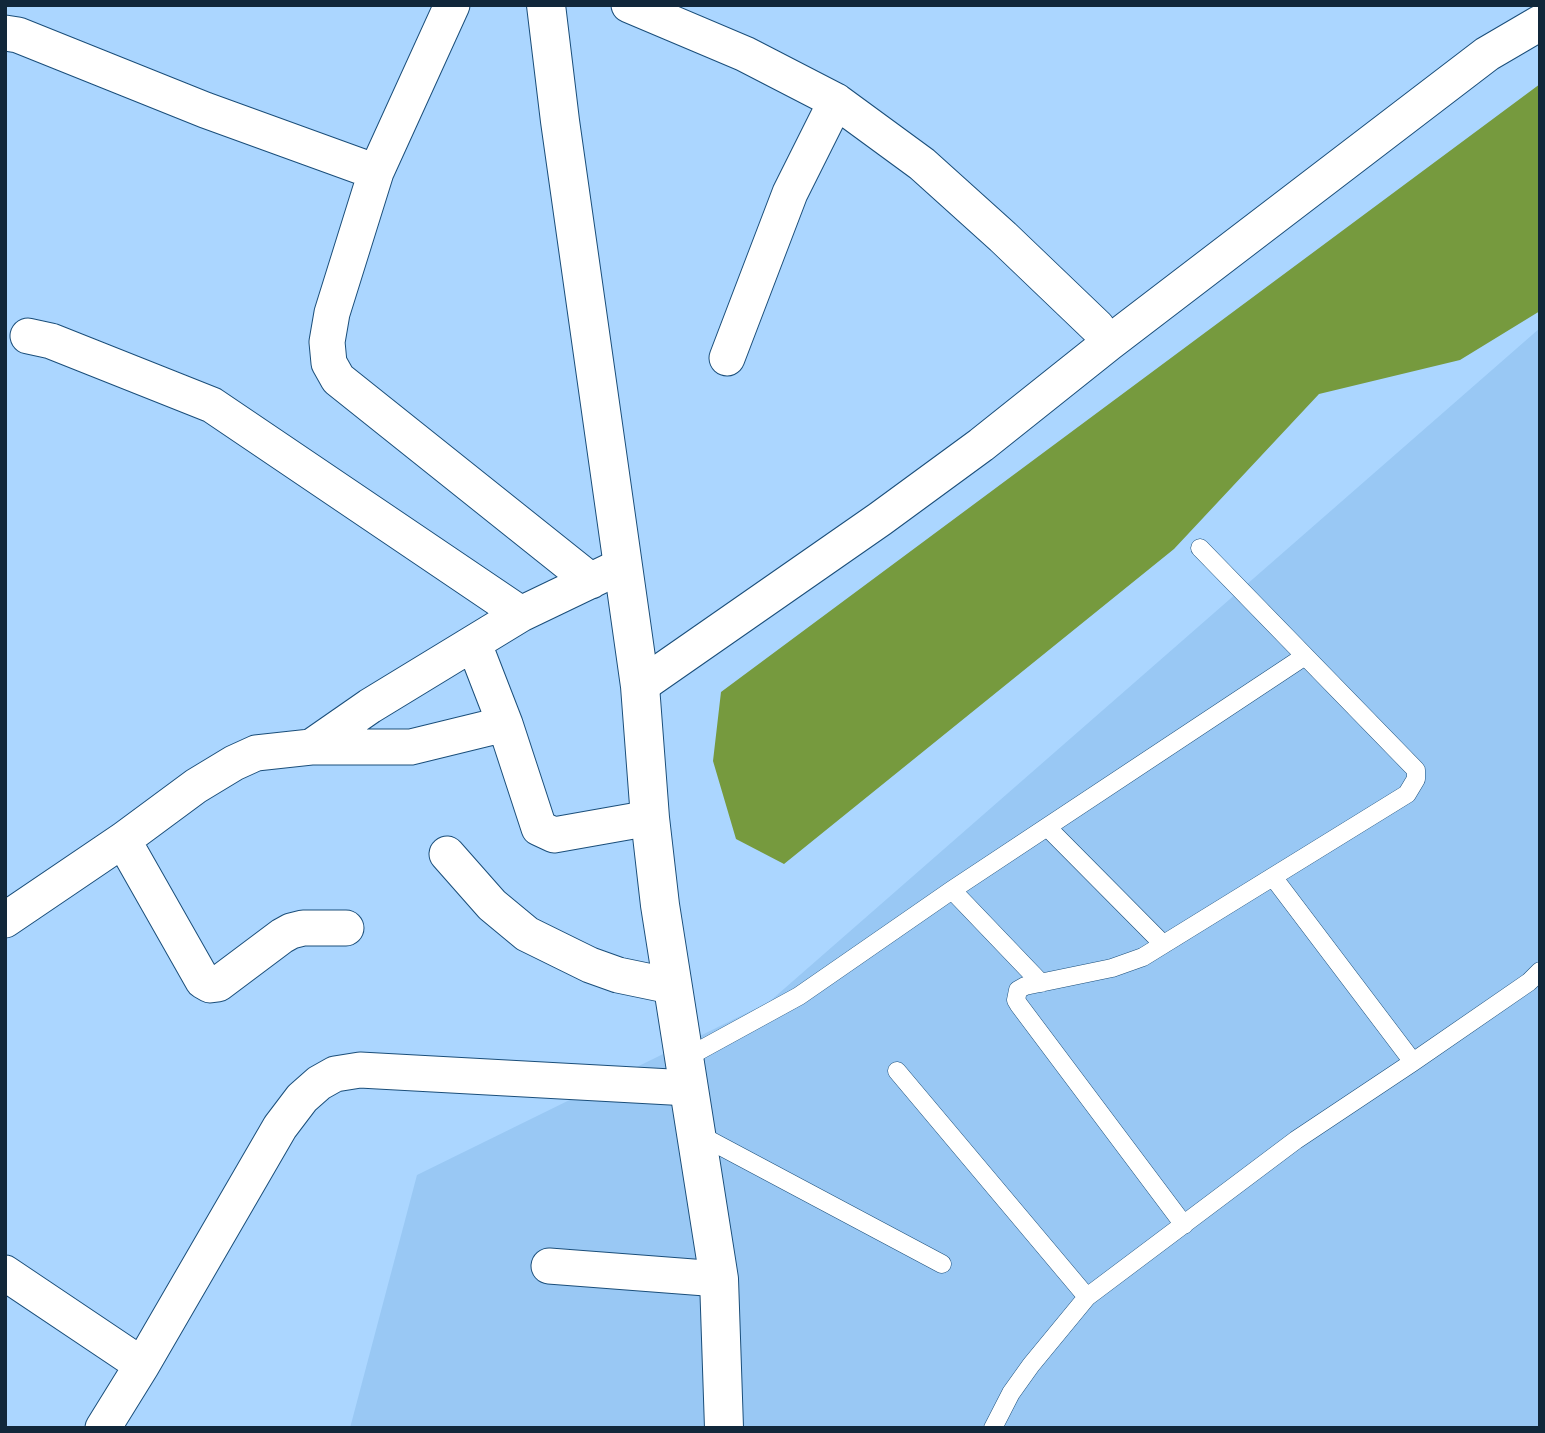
<!DOCTYPE html>
<style>
body{margin:0}
#map{position:relative;width:1545px;height:1433px;overflow:hidden;background:#abd6ff;font-family:Helvetica,sans-serif}
canvas{display:block}
.frame{position:absolute;inset:0;border:7px solid #11273a;pointer-events:none}
</style>
<div id="map">
<canvas width="1545" height="1433"></canvas>
<div class="frame"></div>
</div>
<script>
const g = document.querySelector('canvas').getContext('2d');
g.lineJoin = 'round';
function fill(path, color) { g.fillStyle = color; g.fill(path, 'evenodd'); }
const shape = rows => new Path2D(rows.map(r => 'M' + r).join(''));
function strokePath(path, color, width, dash) { g.strokeStyle = color; g.lineWidth = width; g.lineCap = dash ? 'butt' : 'round'; g.setLineDash(dash || []); g.stroke(path); }
fill(shape([
 [1540,328,1540,1428,350,1428,417,1175,769,1002]
]), '#99c8f4');
fill(shape([
 [1540,84,1540,311,1460,360,1319,394,1174,549,784,864,736,839,713,761,721,692]
]), '#769a3e');
const lane = shape([
 [1047,827,1163,944],
 [1273,877,1413,1062],
 [952,890,1041,983],
 [684,1059,799,996,952,890,1305,656],
 [897,1071,1087,1297],
 [696,1133,942,1264],
 [1184,1225,1019,1005,1016,1000,1018,990,1025,986,1112,968,1143,957,1407,794,1416,779,1416,770,1200,548],
 [993,1428,1011,1393,1031,1365,1087,1297,1296,1140,1413,1062,1529,982,1540,971]
]);
const street = shape([
 [629,5,745,54,836,101,922,164,1003,237,1097,327],
 [5,33,18,35,205,110,376,172,452,5],
 [376,172,332,313,327,342,329,363,338,379,591,581],
 [28,336,51,341,212,405,521,614],
 [727,358,790,193,836,101],
 [474,644,505,724,539,828,554,835,650,818],
 [640,686,880,519,981,445,1109,343,1487,54,1540,23],
 [311,747,411,747,505,724],
 [123,840,203,981,210,985,218,984,282,936,291,931,303,928,346,928],
 [447,854,492,905,527,934,590,965,618,975,671,986],
 [5,920,123,840,196,786,234,763,256,753,311,747,370,706,521,614,621,566],
 [549,1266,719,1279],
 [5,1273,142,1365],
 [103,1428,142,1365,280,1127,302,1098,319,1083,335,1074,360,1070,689,1088]
]);
const secondary = shape([
 [546,5,560,121,640,686,650,818,660,905,719,1279,724,1428]
]);
strokePath(lane, '#1a4e7a', 19);
strokePath(street, '#1a4e7a', 37);
strokePath(secondary, '#1a4e7a', 40);
strokePath(lane, '#fff', 18);
strokePath(street, '#fff', 35);
strokePath(secondary, '#fff', 38);
</script>
